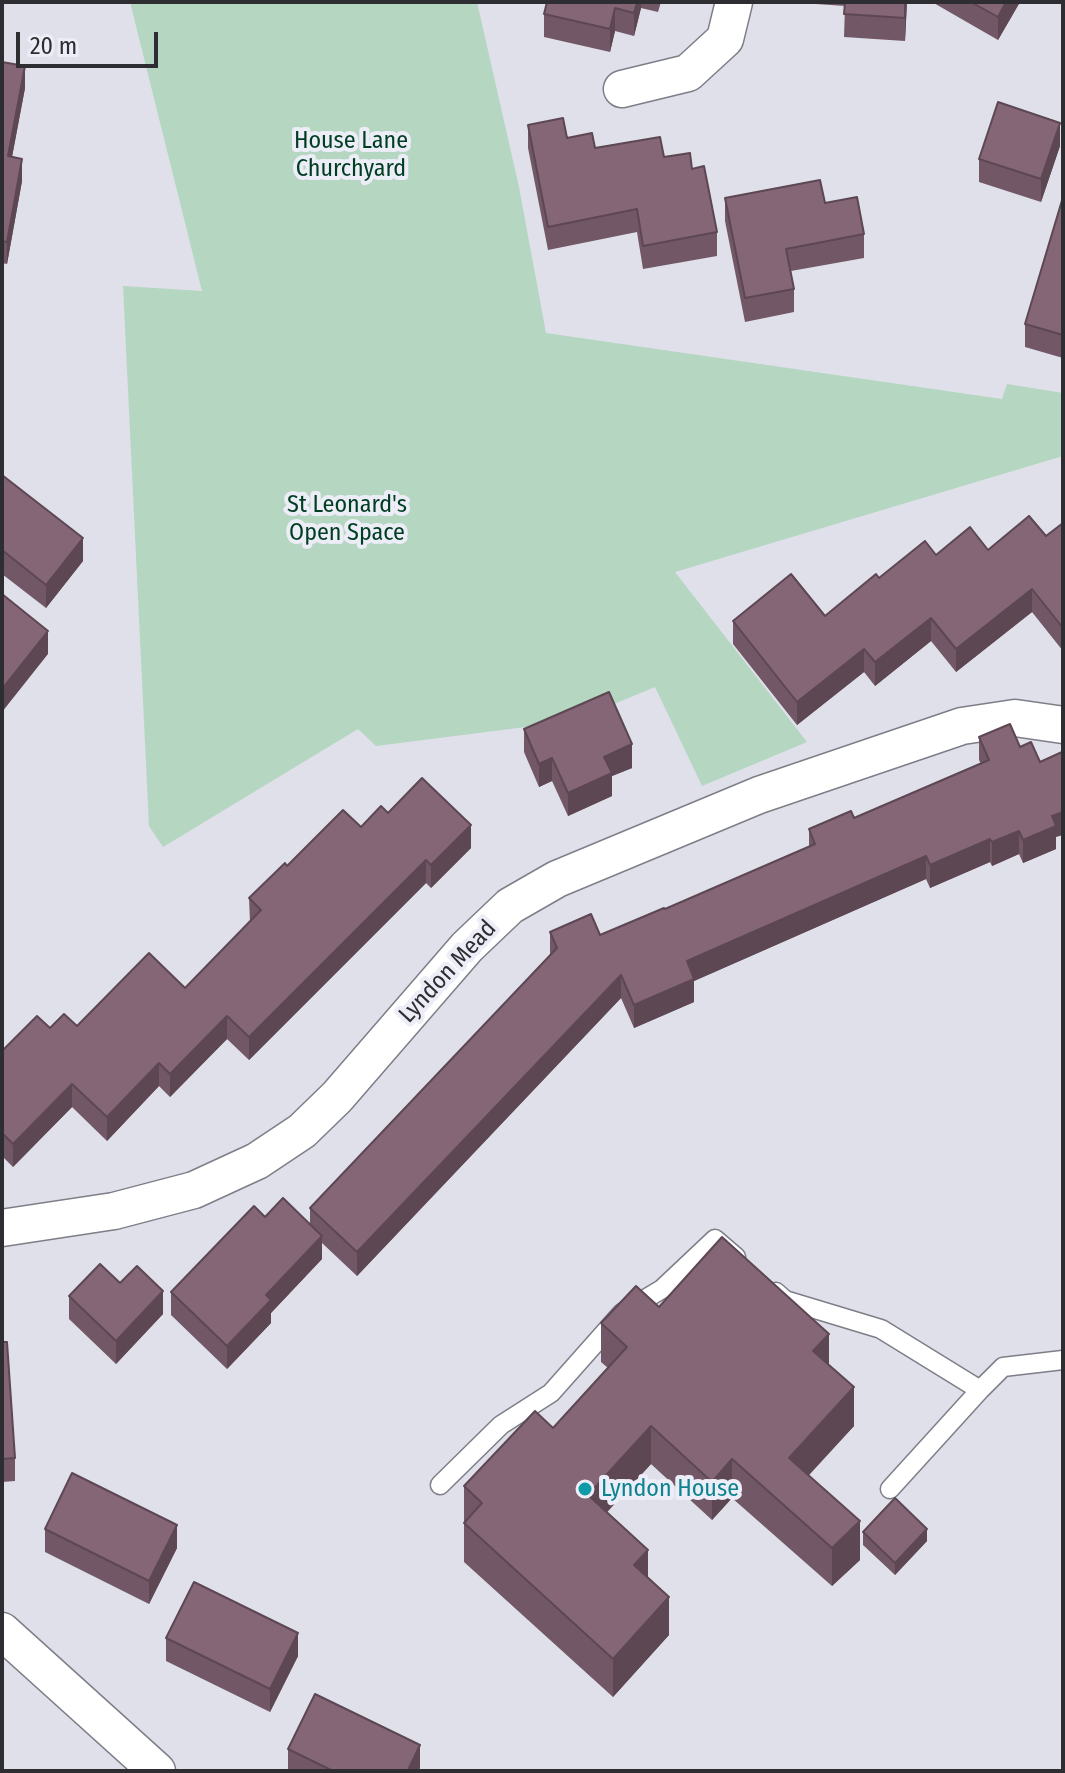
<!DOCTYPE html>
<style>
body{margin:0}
#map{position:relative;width:1065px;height:1773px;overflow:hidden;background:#dfe0ea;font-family:"Fira Sans Condensed",sans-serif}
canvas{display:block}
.frame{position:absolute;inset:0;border:4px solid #2e2e32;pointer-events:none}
.scale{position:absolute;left:16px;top:32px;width:142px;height:36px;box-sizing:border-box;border:4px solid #2e2e32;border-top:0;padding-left:10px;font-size:24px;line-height:28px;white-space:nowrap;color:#2e2e32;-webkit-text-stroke:6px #ededf7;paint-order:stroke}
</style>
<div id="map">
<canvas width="1065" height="1773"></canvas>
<div class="frame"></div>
<div class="scale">20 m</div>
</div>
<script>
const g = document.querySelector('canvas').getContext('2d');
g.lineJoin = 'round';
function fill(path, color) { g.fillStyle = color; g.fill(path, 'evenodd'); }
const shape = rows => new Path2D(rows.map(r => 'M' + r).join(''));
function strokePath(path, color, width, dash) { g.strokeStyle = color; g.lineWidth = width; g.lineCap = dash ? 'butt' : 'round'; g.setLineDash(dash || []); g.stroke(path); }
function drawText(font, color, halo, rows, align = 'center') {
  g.font = font + ' "Fira Sans Condensed",sans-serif'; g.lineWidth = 8; g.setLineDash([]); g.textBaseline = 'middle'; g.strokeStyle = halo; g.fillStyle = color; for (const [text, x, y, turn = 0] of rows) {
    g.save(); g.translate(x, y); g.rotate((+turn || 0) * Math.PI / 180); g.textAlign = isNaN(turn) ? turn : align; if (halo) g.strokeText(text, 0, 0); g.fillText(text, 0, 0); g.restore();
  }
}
fill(shape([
 [130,2,477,2,519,187,546,333,1002,399,1007,384,1063,393,1063,456,675,572,807,742,702,786,655,687,573,721,376,746,358,729,163,847,149,826,123,286,202,291]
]), '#b5d6c1');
const service = shape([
 [776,1292,785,1300,881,1329,980,1390,1003,1367,1063,1360],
 [440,1485,501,1425,551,1393,622,1313,662,1289,715,1239,736,1257],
 [890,1489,980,1390]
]);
const minor = shape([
 [622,89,688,73,725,39,734,2],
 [2,1228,114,1211,194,1190,257,1161,302,1131,337,1097,467,947,510,906,557,879,759,795,962,726,1015,718,1063,725],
 [2,1631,157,1771]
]);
strokePath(service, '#7d7e87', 21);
strokePath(minor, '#7d7e87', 39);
strokePath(service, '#fff', 18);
strokePath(minor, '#fff', 36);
fill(shape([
 [547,2,661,2,658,12,641,8,634,36,615,31,610,52,544,37,544,14],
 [816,2,907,2,905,41,844,37,845,6,816,4],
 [932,2,1020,2,998,40],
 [2,62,25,88,12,157,22,181,7,264,2,263],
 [528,125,595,148,664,157,692,169,717,232,717,256,643,269,637,232,548,250,528,148],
 [1060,146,1041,202,979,182,979,159],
 [1063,197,1063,358,1025,347,1025,324],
 [725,198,864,234,864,258,791,271,794,289,794,312,745,322,725,221],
 [2,475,83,561,46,608,2,574],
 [1063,523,1063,651,1032,612,956,672,931,641,875,686,864,672,797,725,733,644,733,621,825,616,879,578,936,555,988,550,1046,536],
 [524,729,632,768,612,776,612,796,568,816,552,781,539,787,524,752],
 [979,737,1056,837,1056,849,1023,863,1019,854,992,866,990,862,930,888,926,879,694,981,694,1002,634,1028,621,998,357,1276,322,1243,322,1259,271,1313,271,1323,227,1369,171,1315,171,1292,265,1217,310,1223,310,1208,550,955,550,932,600,935,665,909,809,847,809,829,854,818,981,764,979,760],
 [388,813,471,848,431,888,426,883,249,1060,227,1039,170,1097,159,1086,107,1141,72,1107,13,1167,2,1156,2,1051,50,1028,77,1026,185,988,250,922,249,898,287,866],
 [120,1283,163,1314,116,1364,69,1319,69,1296],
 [659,1307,829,1365,854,1426,808,1475,860,1560,832,1586,732,1498,712,1520,651,1464,607,1512,648,1578,669,1635,613,1697,464,1562,464,1486,553,1428,608,1368,601,1362,601,1323],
 [2,1342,15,1458,15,1481,2,1482],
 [45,1529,177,1548,149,1604,45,1552],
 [863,1532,927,1541,895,1575,863,1545],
 [166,1638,298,1656,270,1712,166,1661],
 [288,1749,420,1768,418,1771,288,1771]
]), '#725866');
fill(shape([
 [637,2,641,2,641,8,634,36,634,13],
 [905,2,907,2,905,41],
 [1006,2,1020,2,998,40,998,17],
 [615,8,615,31,610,52,610,29],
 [25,66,25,88,8,178,8,156],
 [1060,123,1060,146,1041,202,1041,179],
 [22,159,22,181,7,264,7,242],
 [83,538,83,561,46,608,46,585],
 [1032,589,1032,612,956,672,956,649],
 [931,618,931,641,875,686,875,662],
 [48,631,48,654,2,712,2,689],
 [864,649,864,672,797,725,797,702],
 [632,744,632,768,612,776,612,796,568,816,568,793,604,757],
 [552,758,552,781,539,787,539,764],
 [1063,812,1063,835,1056,837,1056,849,1023,863,1023,840,1052,816],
 [471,825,471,848,431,888,431,865],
 [1019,831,1019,854,992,866,992,842],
 [990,839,990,862,930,888,930,865],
 [926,856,926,879,694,981,694,1002,634,1028,634,1005,687,961],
 [426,860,426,883,249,1060,249,1037],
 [621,975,621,998,357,1276,357,1252],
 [227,1016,227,1039,170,1097,170,1074],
 [159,1063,159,1086,107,1141,107,1117],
 [72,1084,72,1107,13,1167,13,1144],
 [322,1236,322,1259,271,1313,271,1323,227,1369,227,1346,266,1295],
 [163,1291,163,1314,116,1364,116,1341],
 [829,1334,829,1372,813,1351],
 [854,1387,854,1426,789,1497,789,1458],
 [651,1426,651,1464,588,1533,588,1495],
 [732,1459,732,1498,712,1520,712,1482],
 [860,1521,860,1560,832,1586,832,1548],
 [177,1525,177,1548,149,1604,149,1581],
 [927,1529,927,1541,895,1575,895,1563],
 [648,1550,648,1588,634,1565],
 [669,1597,669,1635,613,1697,613,1659],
 [298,1633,298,1656,270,1712,270,1689],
 [420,1745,420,1768,418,1771,409,1771,409,1768]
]), '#5d4753');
const building = shape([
 [547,2,637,2,634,13,615,8,610,29,544,14,547,2],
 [845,2,905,2,905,18,844,14,845,2],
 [971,2,1006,2,998,17,971,2],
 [2,62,25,66,8,156,22,159,7,242,2,241,2,62],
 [998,102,1060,123,1041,179,979,159,998,102],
 [563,118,567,138,592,133,595,148,660,137,664,157,690,153,692,169,704,166,717,232,643,246,637,209,548,227,528,125,563,118],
 [820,180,825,203,857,197,864,234,786,249,794,289,745,298,725,198,820,180],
 [1063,197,1063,335,1025,324,1063,197],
 [2,475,83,538,46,585,2,550,2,475],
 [1029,516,1046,536,1063,523,1063,628,1032,589,956,649,931,618,875,662,864,649,797,702,733,621,791,574,825,616,876,574,879,578,925,541,936,555,970,527,988,550,1029,516],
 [2,594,48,631,2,689,2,594],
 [609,692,632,744,604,757,612,773,568,793,552,758,539,764,524,729,609,692],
 [1010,724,1020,747,1031,742,1040,762,1062,752,1063,812,1052,816,1056,826,1023,840,1019,831,992,842,990,839,930,865,926,856,687,961,694,979,634,1005,621,975,357,1252,310,1208,557,948,550,932,591,914,600,935,664,908,665,909,815,844,809,829,851,811,854,818,989,760,979,737,1010,724],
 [422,778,471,825,431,865,426,860,249,1037,227,1016,170,1074,159,1063,107,1117,72,1084,13,1144,2,1133,2,1051,37,1016,50,1028,64,1014,77,1026,149,953,185,988,261,910,249,898,285,863,287,866,343,810,361,827,381,806,388,813,422,778],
 [283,1198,322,1236,266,1295,271,1300,227,1346,171,1292,254,1206,265,1217,283,1198],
 [722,1237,829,1334,813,1351,854,1387,789,1458,860,1521,832,1548,732,1459,712,1482,651,1426,588,1495,648,1550,634,1565,669,1597,613,1659,464,1523,482,1503,464,1486,535,1411,553,1428,627,1347,601,1323,636,1286,659,1307,722,1237],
 [100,1264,120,1283,137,1266,163,1291,116,1341,69,1296,100,1264],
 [2,1342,7,1342,15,1458,2,1459,2,1342],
 [72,1473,177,1525,149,1581,45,1529,72,1473],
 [895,1498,927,1529,895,1563,863,1532,895,1498],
 [194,1582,298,1633,270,1689,166,1638,194,1582],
 [315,1694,420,1745,409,1768,415,1771,333,1771,288,1749,315,1694]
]);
fill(building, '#856677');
strokePath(building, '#5d4753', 2);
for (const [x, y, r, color] of [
 [585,1489,8,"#0f9aa8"]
]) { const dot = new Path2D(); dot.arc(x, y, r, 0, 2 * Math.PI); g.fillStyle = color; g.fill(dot); strokePath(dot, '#ededf7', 3); }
drawText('24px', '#003e22', '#ededf7', [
 ["House Lane",351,141],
 ["Churchyard",351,169],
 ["St Leonard's",347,505],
 ["Open Space",347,533]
]);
drawText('24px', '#2e2e32', '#ededf7', [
 ["Lyndon Mead",448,972,-47]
]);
drawText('24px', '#0d838f', '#ededf7', [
 ["Lyndon House",601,1489]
], 'left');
</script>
